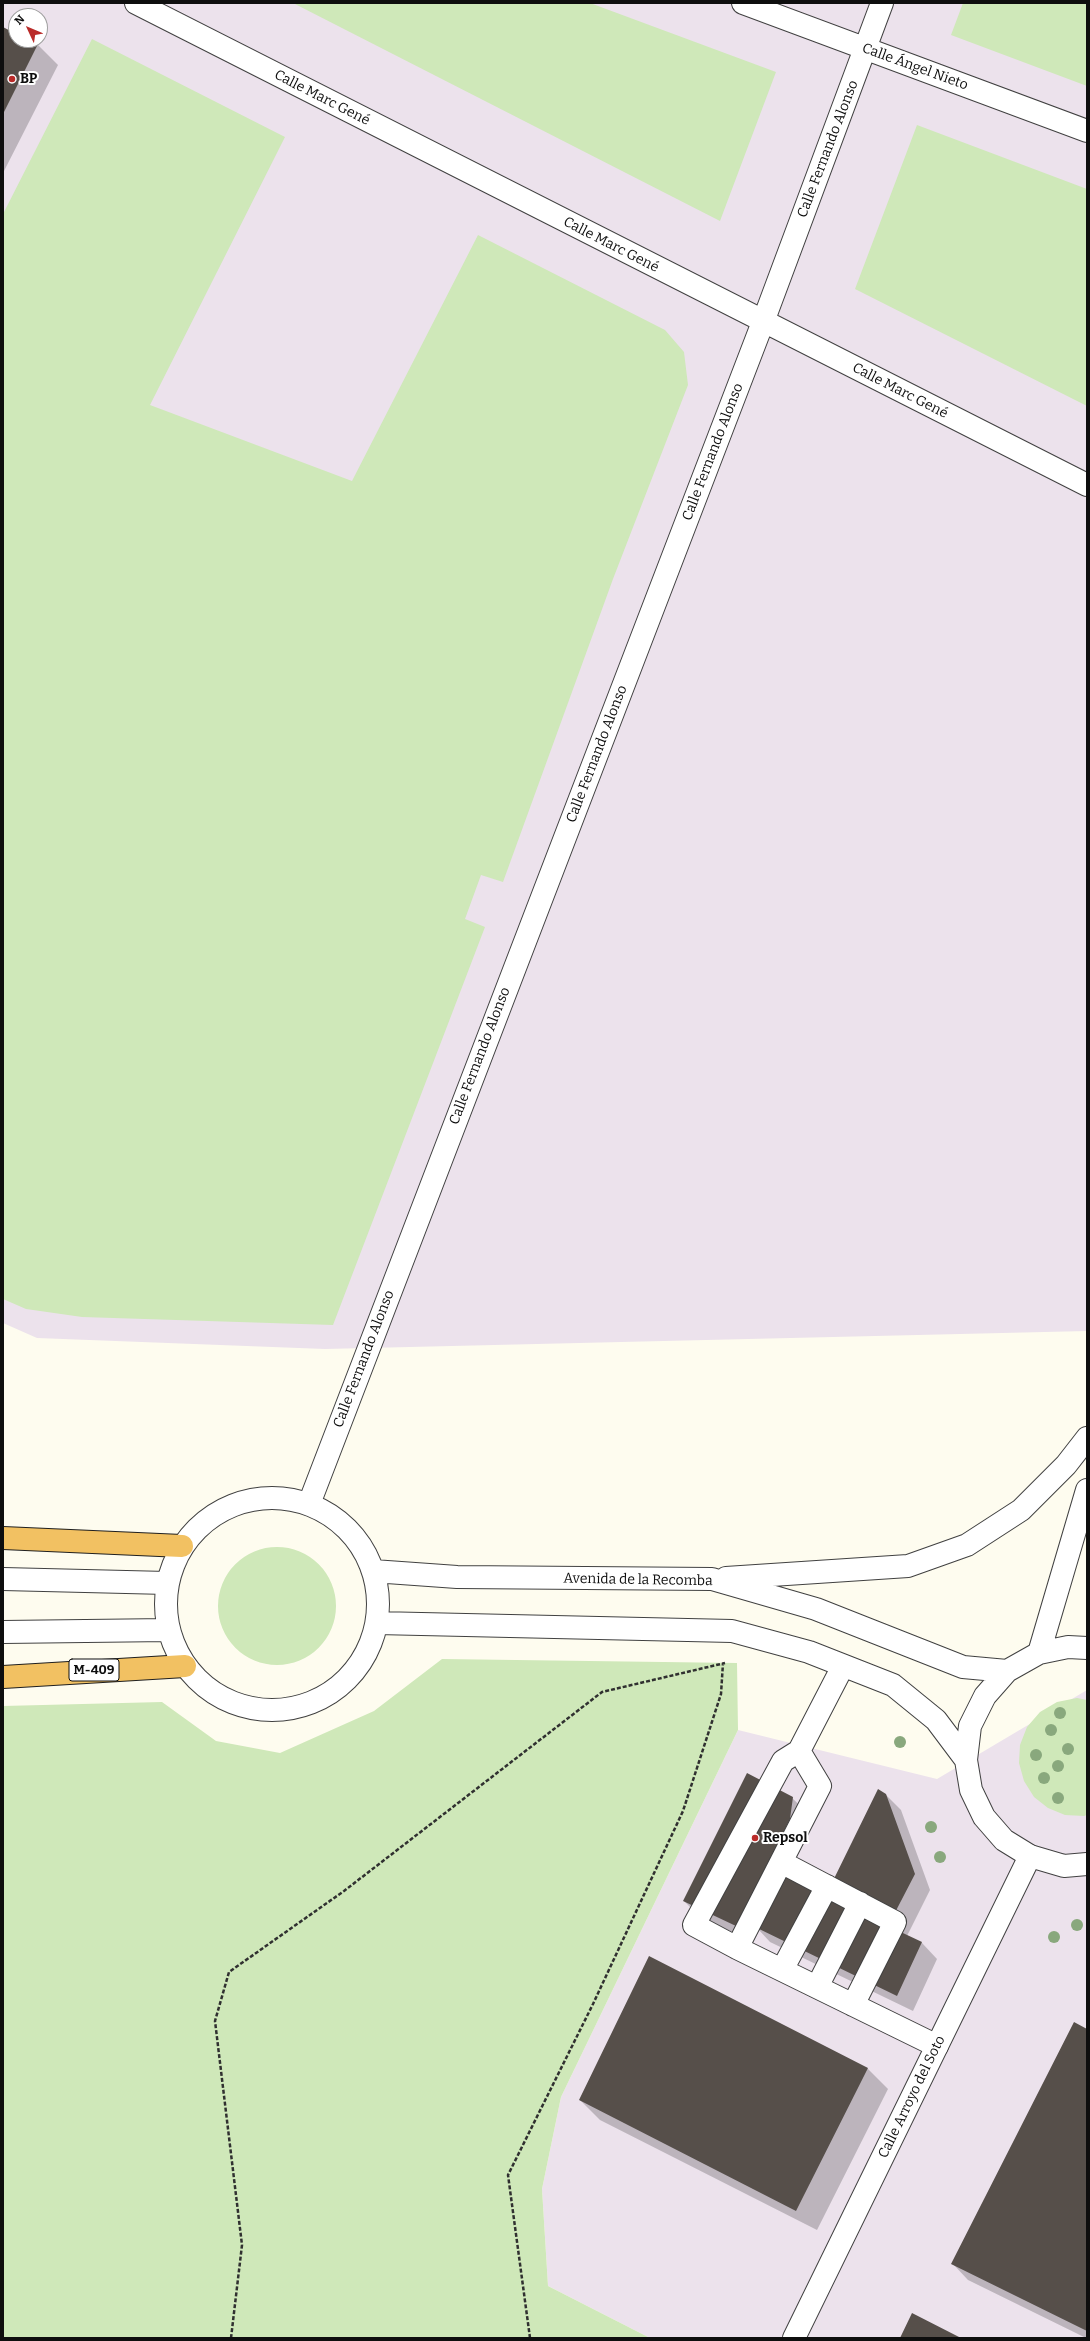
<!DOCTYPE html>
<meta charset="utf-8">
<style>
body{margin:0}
#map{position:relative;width:1090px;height:2341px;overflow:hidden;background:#fefcef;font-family:Bitter,serif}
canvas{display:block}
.frame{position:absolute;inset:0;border:4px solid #0e0e0e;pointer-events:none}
.north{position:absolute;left:8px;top:8px;width:40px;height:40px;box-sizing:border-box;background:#fff;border:1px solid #9f9f9f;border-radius:50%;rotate:314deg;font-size:11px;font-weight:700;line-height:16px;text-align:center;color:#0e0e0e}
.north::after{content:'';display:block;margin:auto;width:14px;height:18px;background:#ba2b29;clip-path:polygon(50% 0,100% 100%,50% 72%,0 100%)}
</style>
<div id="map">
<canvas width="1090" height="2341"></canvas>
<div class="frame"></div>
<div class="north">N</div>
</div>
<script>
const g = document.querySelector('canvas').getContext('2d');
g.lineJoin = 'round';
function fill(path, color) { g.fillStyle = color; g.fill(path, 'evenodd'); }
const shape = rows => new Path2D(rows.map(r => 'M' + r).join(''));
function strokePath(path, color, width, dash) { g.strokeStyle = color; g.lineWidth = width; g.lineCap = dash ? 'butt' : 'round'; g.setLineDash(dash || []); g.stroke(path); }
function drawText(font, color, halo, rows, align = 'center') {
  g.font = font + ' Bitter,serif'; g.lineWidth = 4; g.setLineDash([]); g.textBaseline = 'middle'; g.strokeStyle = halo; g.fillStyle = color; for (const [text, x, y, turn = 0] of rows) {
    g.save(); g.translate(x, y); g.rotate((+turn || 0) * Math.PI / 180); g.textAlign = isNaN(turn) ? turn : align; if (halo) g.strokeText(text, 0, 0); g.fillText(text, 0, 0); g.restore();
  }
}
fill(shape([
 [3,3,1087,3,1087,1331,325,1349,37,1338,3,1323],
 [16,16,40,16,40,40,16,40],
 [1087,1690,1087,2338,650,2338,548,2286,542,2189,561,2097,738,1730,937,1779]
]), '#ece2ec');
fill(shape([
 [293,3,590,3,776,72,720,221],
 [963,3,1087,3,1087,86,951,35],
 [92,39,285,137,150,405,352,481,478,235,665,330,684,352,688,385,613,579,503,882,481,875,465,919,485,927,333,1325,82,1317,26,1309,3,1299,3,214],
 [917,125,1087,189,1087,406,855,289],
 '218 1606a59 59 0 1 1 118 0a59 59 0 1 1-118 0Z',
 [442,1659,737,1663,738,1730,561,2097,542,2189,548,2286,650,2338,3,2338,3,1706,162,1702,216,1741,280,1753,374,1711],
 [1077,1698,1087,1700,1087,1815,1084,1816,1065,1815,1048,1808,1034,1797,1024,1781,1019,1763,1020,1745,1027,1727,1040,1712,1057,1702]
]), '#cfe8b9');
fill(shape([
 [3,28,16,35,16,40,27,40,38,45,58,65,3,173],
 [885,1794,901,1810,930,1890,907,1936,922,1943,937,1959,913,2011,770,1942,758,1929,752,1941,700,1917,684,1901,792,1798,808,1813,785,1876,827,1897],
 [1087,2030,1087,2338,1086,2338,968,2280,953,2264],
 [868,2069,888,2089,817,2230,600,2120,580,2100]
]), '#0003');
fill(shape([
 [3,27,16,34,16,40,29,40,38,44,3,114],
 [747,1773,793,1797,790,1819,736,1926,683,1901],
 [878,1789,886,1794,915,1874,888,1926,922,1942,897,1996,753,1926,783,1873,826,1895],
 [649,1956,868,2068,796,2211,579,2100],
 [1074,2022,1087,2029,1087,2331,951,2264],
 [912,2313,961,2338,900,2338]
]), '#564f4a');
const service = shape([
 [843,1666,799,1751,820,1786,737,1948,937,2046],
 [781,1862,895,1922,853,2005],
 [737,1948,694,1925,783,1761,799,1751],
 [782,1970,827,1886],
 [817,1987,860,1903]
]);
const minor = shape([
 [136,3,1087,485],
 [743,3,1087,131],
 [309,1504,763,322,882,3],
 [794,2338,1030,1856]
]);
const tertiary = shape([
 '166 1604a106 106 0 1 1 212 0a106 106 0 1 1-212 0Z',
 [373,1571,457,1577,712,1579,816,1609,963,1667,1007,1671],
 [726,1578,908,1566,967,1545,1021,1510,1066,1465,1087,1438],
 [3,1579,167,1583],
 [377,1623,732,1631,809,1652,893,1685,936,1720,966,1760],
 [3,1632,168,1630],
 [1087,1648,1068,1647,1039,1653,1007,1671,985,1696,970,1726,966,1760,971,1790,984,1817,1004,1840,1030,1856,1064,1866,1087,1864],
 [1039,1653,1087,1490]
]);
const trunk = shape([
 [3,1538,182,1546],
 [3,1677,185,1666]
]);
strokePath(service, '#414141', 24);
strokePath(minor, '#414141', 24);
strokePath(tertiary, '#414141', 24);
strokePath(trunk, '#1f1f1f', 24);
strokePath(shape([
 [231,2338,242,2245,215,2021,229,1972,344,1891,602,1692,725,1663],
 [530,2338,508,2175,593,2004,683,1811,721,1694,723,1663]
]), '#303030', 2.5, [4, 2]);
strokePath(service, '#fff', 22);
strokePath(minor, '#fff', 22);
strokePath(tertiary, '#fff', 22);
strokePath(trunk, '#f2c162', 22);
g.fillStyle = '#89a87d';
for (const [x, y] of [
 [1060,1713],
 [1051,1730],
 [900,1742],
 [1068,1749],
 [1036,1755],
 [1058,1766],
 [1044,1778],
 [1058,1798],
 [931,1827],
 [940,1857],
 [1077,1925],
 [1054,1937]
]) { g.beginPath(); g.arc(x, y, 6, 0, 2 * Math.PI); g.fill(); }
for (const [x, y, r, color] of [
 [12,79,4,"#ba2b29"],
 [755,1838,4,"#ba2b29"]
]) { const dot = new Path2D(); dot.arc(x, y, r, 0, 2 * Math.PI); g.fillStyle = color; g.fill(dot); strokePath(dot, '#fff', 1.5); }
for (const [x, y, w] of [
 [94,1670,50]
]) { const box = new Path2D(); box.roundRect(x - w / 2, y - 11, w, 22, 3); g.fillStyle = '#fff'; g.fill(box); strokePath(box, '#0e0e0e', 1); }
drawText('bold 13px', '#0e0e0e', null, [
 ["M-409",94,1670]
]);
drawText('14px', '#0e0e0e', '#fff', [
 ["Calle Ángel Nieto",915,67,20],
 ["Calle Marc Gené",322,98,27],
 ["Calle Fernando Alonso",828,149,-69],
 ["Calle Marc Gené",611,245,27],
 ["Calle Marc Gené",900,391,27],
 ["Calle Fernando Alonso",713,452,-69],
 ["Calle Fernando Alonso",597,754,-69],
 ["Calle Fernando Alonso",480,1056,-69],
 ["Calle Fernando Alonso",364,1359,-69],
 ["Avenida de la Recomba",638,1580,1],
 ["Calle Arroyo del Soto",912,2097,-64]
]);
drawText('bold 14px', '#0e0e0e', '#fff', [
 ["BP",20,79],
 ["Repsol",763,1838]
], 'left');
</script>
